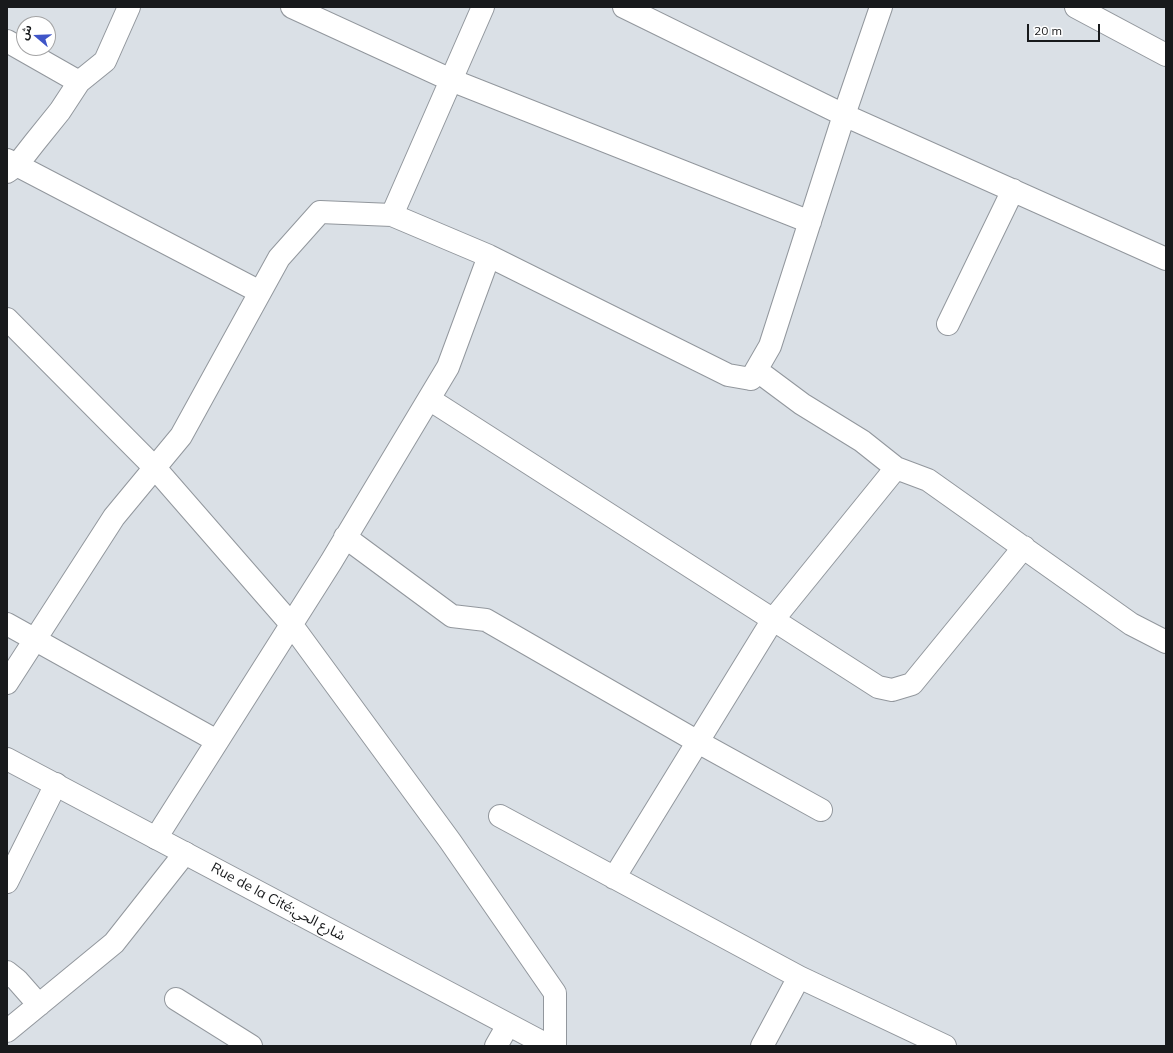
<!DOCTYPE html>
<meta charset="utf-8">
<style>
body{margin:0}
#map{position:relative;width:1173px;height:1053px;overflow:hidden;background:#dae0e6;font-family:Mulish,"Noto Sans Arabic",sans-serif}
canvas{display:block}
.frame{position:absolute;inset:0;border:8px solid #181a1c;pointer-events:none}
.north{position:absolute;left:16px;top:16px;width:40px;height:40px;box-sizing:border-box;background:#fff;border:1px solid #a3a3a4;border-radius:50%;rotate:289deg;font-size:11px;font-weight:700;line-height:16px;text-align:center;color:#181a1c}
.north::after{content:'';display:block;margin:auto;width:14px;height:18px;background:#3f55c8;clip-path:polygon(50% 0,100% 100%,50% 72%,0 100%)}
.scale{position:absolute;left:1027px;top:24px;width:73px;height:18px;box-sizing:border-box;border:2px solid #181a1c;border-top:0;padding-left:5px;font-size:12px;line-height:14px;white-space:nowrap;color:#181a1c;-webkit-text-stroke:3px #fff;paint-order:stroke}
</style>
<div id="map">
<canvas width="1173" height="1053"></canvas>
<div class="frame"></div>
<div class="north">ش</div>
<div class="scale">20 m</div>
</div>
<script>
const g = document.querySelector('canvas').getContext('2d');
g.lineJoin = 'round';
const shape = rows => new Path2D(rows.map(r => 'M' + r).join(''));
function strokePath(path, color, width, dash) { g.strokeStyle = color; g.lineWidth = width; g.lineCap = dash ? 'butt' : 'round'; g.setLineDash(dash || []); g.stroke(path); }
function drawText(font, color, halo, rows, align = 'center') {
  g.font = font + ' Mulish,"Noto Sans Arabic",sans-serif'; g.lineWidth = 3; g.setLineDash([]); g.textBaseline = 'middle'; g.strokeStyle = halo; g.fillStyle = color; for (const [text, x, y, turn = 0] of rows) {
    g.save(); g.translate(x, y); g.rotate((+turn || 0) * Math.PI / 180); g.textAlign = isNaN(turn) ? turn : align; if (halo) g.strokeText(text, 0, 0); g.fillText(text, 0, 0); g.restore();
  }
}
const street = shape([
 [292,7,451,80,810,222],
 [624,7,844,115,770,346,751,379],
 [881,7,844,115,1166,259],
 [1076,7,1166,55],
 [7,41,79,82],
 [7,160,260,292],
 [7,172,17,165,35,142,60,111,79,82,105,61,129,7],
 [392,215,483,7],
 [7,319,155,468,291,624,450,841,555,993,555,1046],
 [948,324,1013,190],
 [751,379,759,372,802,404,862,441,896,468,928,480,1131,624,1166,642],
 [429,399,878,687,892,690,912,684,1024,547],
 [345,537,452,616,486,620,698,742,821,810],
 [7,624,217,741],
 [7,683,114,517,181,436,279,258,320,212,392,215,489,256,728,375,751,379],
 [500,816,799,977],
 [156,838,331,562,448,367,489,256],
 [614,878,772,621,896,468],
 [7,882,56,784],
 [7,972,17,980,39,1005],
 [176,999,251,1046],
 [7,1031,114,943,185,853],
 [496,1046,508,1025],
 [762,1046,799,977,945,1046]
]);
const secondary = shape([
 [7,759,549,1046]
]);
strokePath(street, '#92979d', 24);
strokePath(secondary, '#92979d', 24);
strokePath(street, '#fff', 22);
strokePath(secondary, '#fff', 22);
drawText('14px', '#181a1c', '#fff', [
 ["Rue de la Cité;شارع الحي",278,902,28]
]);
</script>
